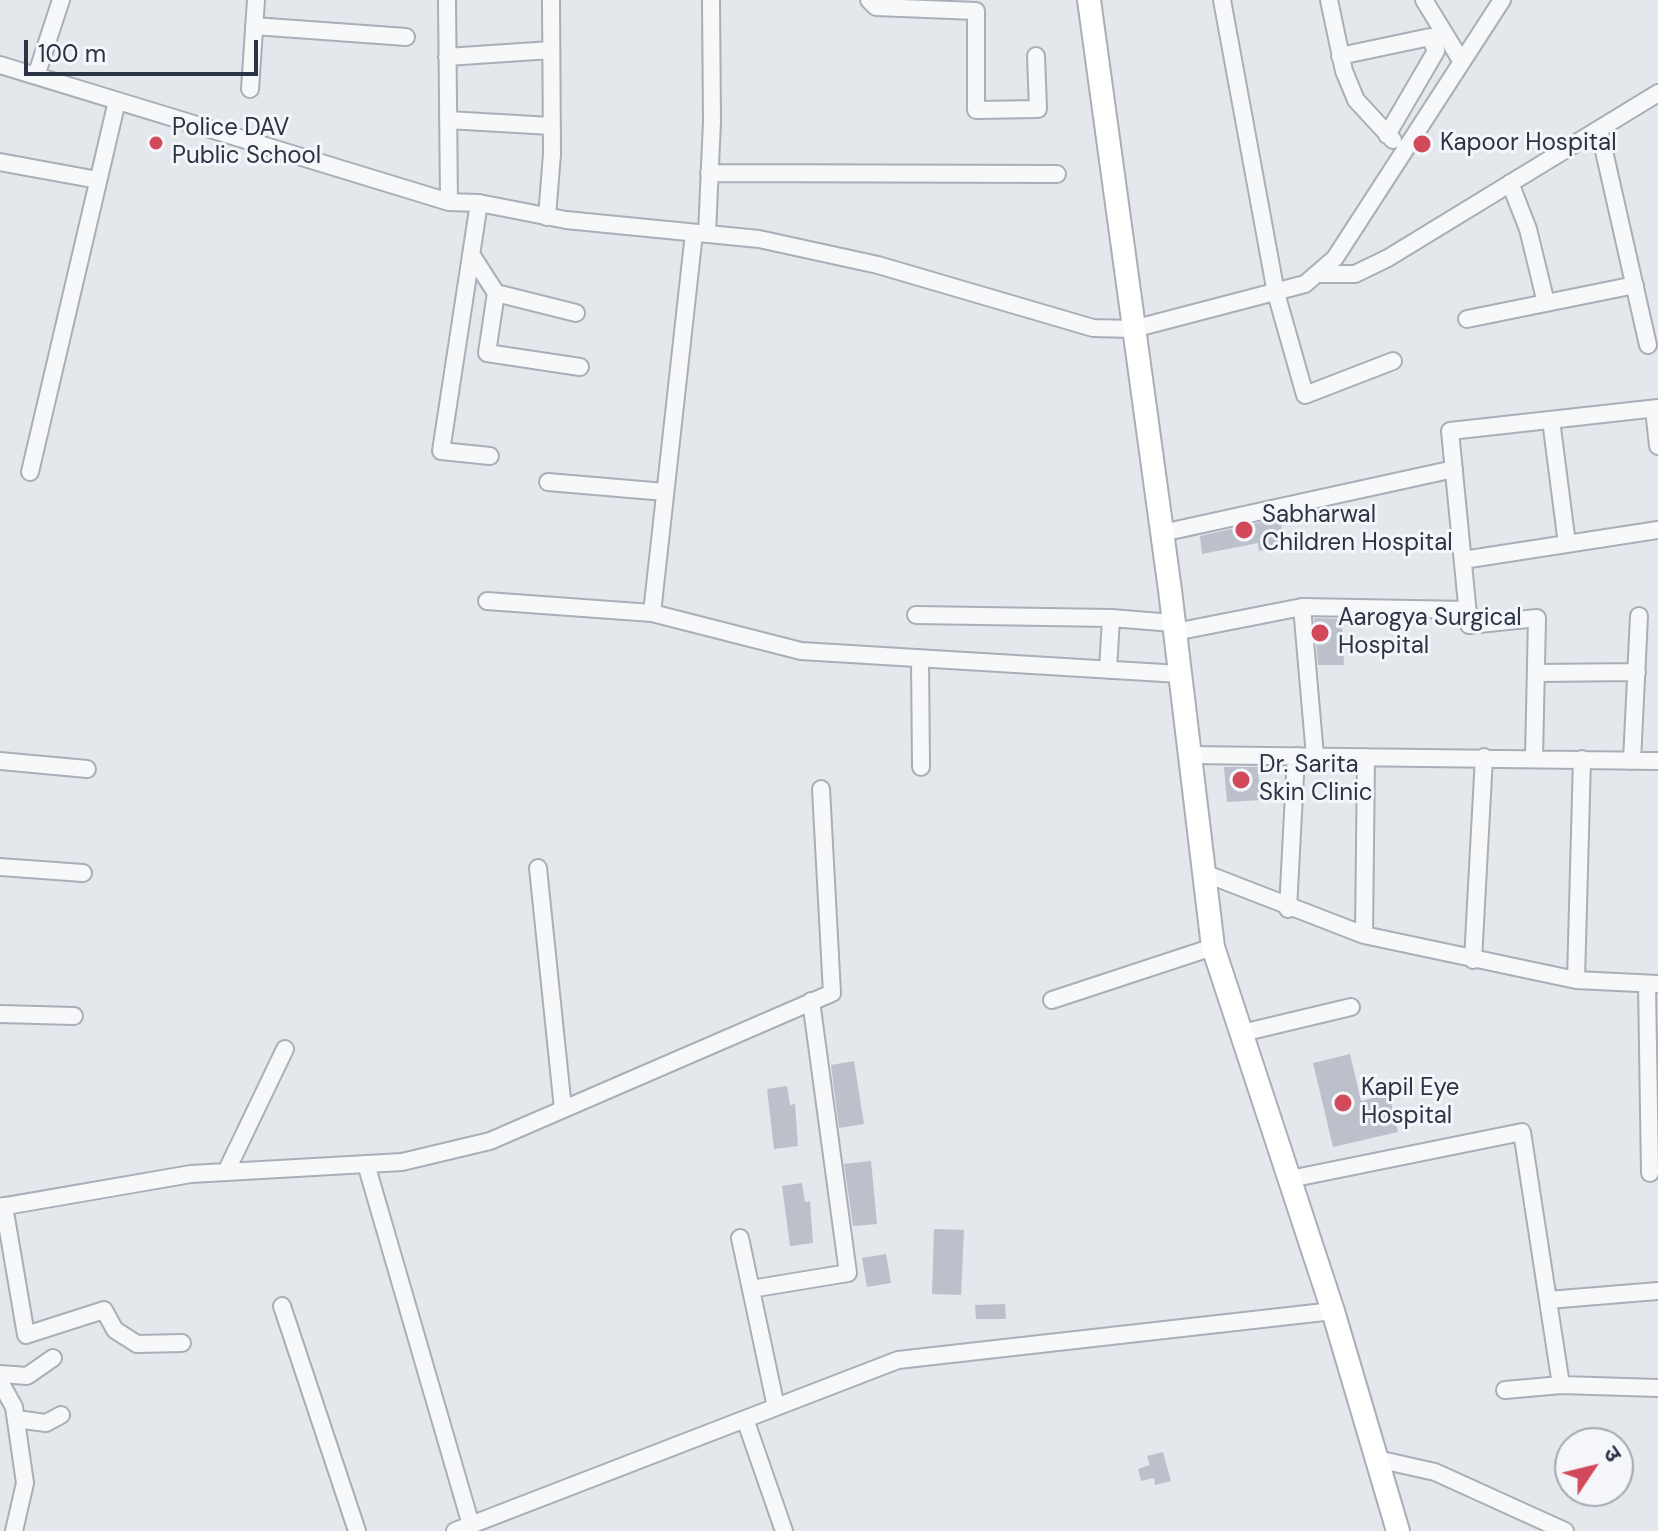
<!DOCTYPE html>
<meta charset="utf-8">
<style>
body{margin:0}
#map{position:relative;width:1658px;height:1531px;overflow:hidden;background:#e4e7ec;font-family:"DM Sans","Noto Sans Devanagari",sans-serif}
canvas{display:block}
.north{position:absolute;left:1554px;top:1427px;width:80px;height:80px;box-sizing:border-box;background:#f4f6f9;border:2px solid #a4a8b1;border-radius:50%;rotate:55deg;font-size:22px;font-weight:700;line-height:32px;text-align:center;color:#2b3445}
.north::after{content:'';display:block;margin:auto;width:28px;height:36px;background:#d1495b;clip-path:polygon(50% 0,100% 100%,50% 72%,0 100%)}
.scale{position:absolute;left:24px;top:40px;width:234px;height:36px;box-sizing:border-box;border:4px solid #2b3445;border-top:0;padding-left:10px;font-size:24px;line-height:28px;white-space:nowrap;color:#2b3445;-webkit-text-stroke:6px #f4f6f9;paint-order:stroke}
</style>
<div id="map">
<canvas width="1658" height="1531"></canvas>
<div class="north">उ</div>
<div class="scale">100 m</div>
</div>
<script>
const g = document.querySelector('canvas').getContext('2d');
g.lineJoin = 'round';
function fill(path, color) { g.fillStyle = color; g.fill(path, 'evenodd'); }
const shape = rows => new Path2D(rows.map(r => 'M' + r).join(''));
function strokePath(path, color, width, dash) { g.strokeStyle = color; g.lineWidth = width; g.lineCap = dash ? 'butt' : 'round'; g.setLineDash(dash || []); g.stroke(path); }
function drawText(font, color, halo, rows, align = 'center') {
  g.font = font + ' "DM Sans",sans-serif'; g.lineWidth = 6; g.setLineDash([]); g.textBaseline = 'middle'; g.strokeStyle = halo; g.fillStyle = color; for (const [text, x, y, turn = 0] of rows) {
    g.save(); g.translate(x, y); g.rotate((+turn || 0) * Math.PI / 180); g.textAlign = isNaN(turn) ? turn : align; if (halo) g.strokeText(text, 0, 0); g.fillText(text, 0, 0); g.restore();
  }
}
fill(shape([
 [1280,518,1285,546,1259,551,1258,543,1202,554,1200,536],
 [1314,618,1342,619,1344,665,1318,665],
 [1224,767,1258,767,1260,800,1227,802],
 [1350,1054,1361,1101,1389,1094,1398,1132,1333,1147,1313,1063],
 [854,1061,864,1124,839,1128,831,1065],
 [787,1086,790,1105,795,1104,798,1146,774,1149,767,1089],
 [871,1161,877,1224,853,1226,844,1164],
 [802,1183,805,1202,810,1201,813,1243,790,1246,782,1186],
 [934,1229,964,1230,961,1295,932,1294],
 [886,1254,891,1283,867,1287,862,1258],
 [1005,1304,1006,1319,976,1319,975,1305],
 [1163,1452,1171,1481,1155,1485,1154,1478,1141,1481,1138,1469,1150,1465,1147,1456]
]), '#bbc0ca');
const street = shape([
 [447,0,449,202],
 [869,0,876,7,976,11,976,110,1038,109,1036,56],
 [1222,0,1276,293,1305,395,1393,361],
 [1329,0,1344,71,1356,100,1393,140],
 [1424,0,1462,62],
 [254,26,406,37],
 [1340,56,1430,37,1436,51,1387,135],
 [447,57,551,50],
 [0,65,449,202,479,203,566,220,759,239,878,265,1093,328,1133,329,1305,284,1335,258,1502,0],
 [36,76,61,0],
 [250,89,256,0],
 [448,120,551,126],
 [1599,129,1648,345],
 [0,162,98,180],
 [709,173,1057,174],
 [1510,183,1528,229,1546,303],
 [479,203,441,451,490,456],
 [547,217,552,154,551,0],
 [707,234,712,121,711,0],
 [471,254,496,293],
 [1317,274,1355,274,1388,258,1658,93],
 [576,313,496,293,487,353,580,367],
 [1467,319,1635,285],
 [1654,409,1658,446],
 [1551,420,1567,544],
 [30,472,117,101],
 [548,482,665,492],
 [1162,533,1454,469],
 [1463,560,1658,530],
 [487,601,652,613,694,233],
 [1302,607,1315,756],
 [652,613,801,651,1180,674],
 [916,615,1111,618,1173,623],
 [1175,632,1302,607,1468,610],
 [920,658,921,767],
 [1108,670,1111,618],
 [1536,673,1637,672],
 [1190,755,1658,761],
 [1534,758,1537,618,1469,625,1450,431,1658,408],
 [0,761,87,769],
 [1632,761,1639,616],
 [0,867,83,873],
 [538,868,563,1109],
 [1204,873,1364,935,1576,980,1658,984],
 [1288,909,1296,756],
 [1364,935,1366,757],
 [1473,960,1484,757],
 [1576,980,1582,759],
 [1647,984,1650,1173],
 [1052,1000,1213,947],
 [0,1014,74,1016],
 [1242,1033,1351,1007],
 [366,1164,471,1525],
 [226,1172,285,1049],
 [1290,1179,1522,1132,1561,1385],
 [4,1206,26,1335,104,1310,115,1330,137,1344,182,1343],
 [0,1207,191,1174,402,1162,490,1141,832,993,821,789],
 [740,1238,776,1407],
 [751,1289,848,1273,811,1001],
 [1548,1300,1658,1291],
 [282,1306,357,1531],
 [0,1374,27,1376,53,1358],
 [0,1382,14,1407,25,1483,14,1531],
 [1505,1390,1561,1385,1658,1388],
 [16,1419,46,1423,61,1415],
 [745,1419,784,1531],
 [1377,1459,1435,1472,1565,1531],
 [455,1531,898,1360,1333,1311]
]);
const secondary = shape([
 [1089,0,1170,590,1213,947,1333,1311,1398,1531]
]);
strokePath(street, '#a9aeb7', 20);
strokePath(secondary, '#a9aeb7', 26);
strokePath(street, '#f7f8fa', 16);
strokePath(secondary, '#fff', 22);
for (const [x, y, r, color] of [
 [156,143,8,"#d1495b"],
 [1422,144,10,"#d1495b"],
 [1244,530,10,"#d1495b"],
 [1320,633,10,"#d1495b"],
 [1241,780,10,"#d1495b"],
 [1343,1103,10,"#d1495b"]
]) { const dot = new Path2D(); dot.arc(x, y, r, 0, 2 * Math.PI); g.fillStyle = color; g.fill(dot); strokePath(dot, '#f4f6f9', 3); }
drawText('24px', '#2b3445', '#f4f6f9', [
 ["Police DAV",172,129],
 ["Public School",172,157],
 ["Kapoor Hospital",1440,144],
 ["Sabharwal",1262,516],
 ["Children Hospital",1262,544],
 ["Aarogya Surgical",1338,619],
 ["Hospital",1338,647],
 ["Dr. Sarita",1259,766],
 ["Skin Clinic",1259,794],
 ["Kapil Eye",1361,1089],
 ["Hospital",1361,1117]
], 'left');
</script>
